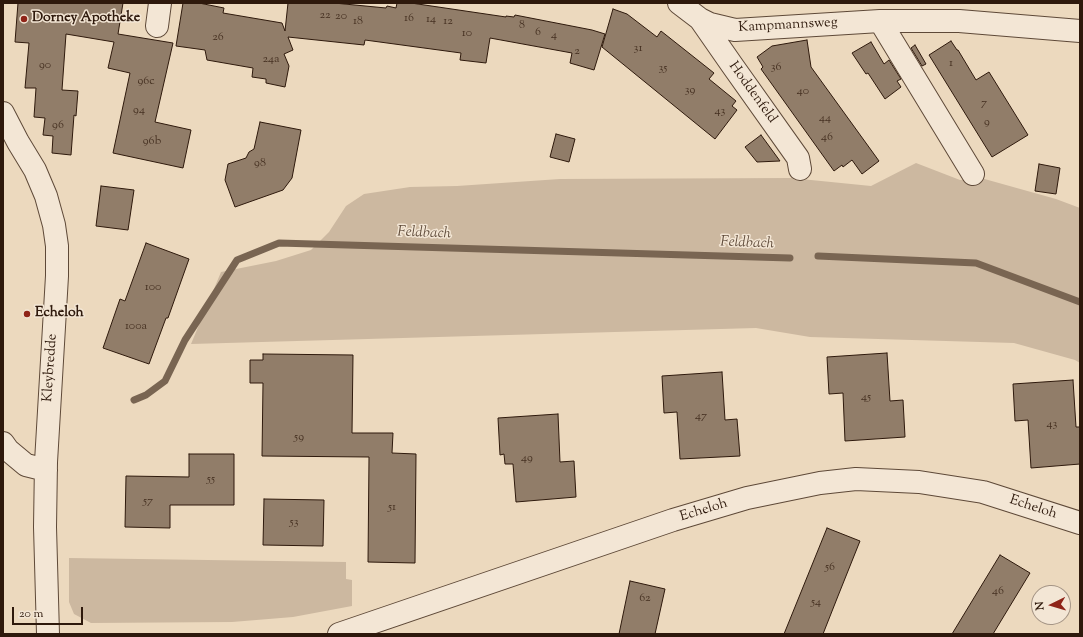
<!DOCTYPE html>
<style>
body{margin:0}
#map{position:relative;width:1083px;height:637px;overflow:hidden;background:#ecd9be;font-family:"Sorts Mill Goudy",serif}
canvas{display:block}
.frame{position:absolute;inset:0;border:4px solid #2e190c;pointer-events:none}
.north{position:absolute;left:1031px;top:585px;width:40px;height:40px;box-sizing:border-box;background:#f3e6d5;border:1px solid #a49485;border-radius:50%;rotate:265deg;font-size:11px;font-weight:700;line-height:16px;text-align:center;color:#2e190c}
.north::after{content:'';display:block;margin:auto;width:14px;height:18px;background:#8f2418;clip-path:polygon(50% 0,100% 100%,50% 72%,0 100%)}
.scale{position:absolute;left:12px;top:607px;width:71px;height:18px;box-sizing:border-box;border:2px solid #2e190c;border-top:0;padding-left:5px;font-size:12px;line-height:14px;white-space:nowrap;color:#2e190c;-webkit-text-stroke:3px #f3e6d5;paint-order:stroke}
</style>
<div id="map">
<canvas width="1083" height="637"></canvas>
<div class="frame"></div>
<div class="north">N</div>
<div class="scale">20 m</div>
</div>
<script>
const g = document.querySelector('canvas').getContext('2d');
g.lineJoin = 'round';
function fill(path, color) { g.fillStyle = color; g.fill(path, 'evenodd'); }
const shape = rows => new Path2D(rows.map(r => 'M' + r).join(''));
function strokePath(path, color, width, dash) { g.strokeStyle = color; g.lineWidth = width; g.lineCap = dash ? 'butt' : 'round'; g.setLineDash(dash || []); g.stroke(path); }
function drawText(font, color, halo, rows, align = 'center') {
  g.font = font + ' "Sorts Mill Goudy",serif'; g.lineWidth = 3; g.setLineDash([]); g.textBaseline = 'middle'; g.strokeStyle = halo; g.fillStyle = color; for (const [text, x, y, turn = 0] of rows) {
    g.save(); g.translate(x, y); g.rotate((+turn || 0) * Math.PI / 180); g.textAlign = isNaN(turn) ? turn : align; if (halo) g.strokeText(text, 0, 0); g.fillText(text, 0, 0); g.restore();
  }
}
fill(shape([
 [916,163,960,180,981,178,1056,199,1080,208,1080,363,1075,360,1014,343,810,337,756,328,191,344,221,272,276,261,311,250,329,232,346,206,364,194,410,187,457,186,560,179,791,178,871,186],
 [69,558,346,562,346,579,352,580,352,606,293,617,232,622,91,623,74,614,69,602]
]), '#ccb8a0');
strokePath(shape([
 [818,256,976,263,1080,302],
 [134,400,146,395,165,381,185,340,237,260,279,243,790,258]
]), '#796552', 7);
const building = shape([
 [18,3,123,3,118,34,173,43,155,122,191,130,183,168,113,153,130,73,108,68,114,42,66,34,62,90,78,91,76,116,74,115,71,155,52,153,53,136,43,135,45,118,34,117,36,88,25,88,29,43,15,42,18,3],
 [183,3,199,3,224,8,223,13,282,23,285,31,288,3,334,3,386,8,387,6,396,8,397,3,411,3,506,17,506,16,514,17,515,15,592,30,605,34,594,70,570,63,572,53,490,38,486,63,460,60,461,53,365,40,364,45,288,37,293,50,284,54,289,66,285,87,266,83,266,79,252,77,253,68,207,60,205,50,176,46,183,3],
 [613,9,627,14,657,37,661,31,714,73,709,79,736,101,732,106,737,110,715,139,602,47,613,9],
 [807,40,811,67,879,161,862,174,852,160,843,167,842,165,834,171,761,69,763,67,757,57,772,46,807,40],
 [951,41,957,50,958,50,976,80,989,72,1028,135,992,157,929,55,951,41],
 [871,42,884,64,889,60,901,79,897,81,901,87,885,99,868,73,866,74,852,53,871,42],
 [915,45,926,64,922,66,911,48,915,45],
 [260,122,301,130,292,178,283,190,235,207,225,180,228,164,246,158,249,152,254,149,260,122],
 [556,134,575,139,569,162,550,157,556,134],
 [761,135,780,161,757,162,745,147,761,135],
 [1039,164,1060,168,1056,194,1035,191,1039,164],
 [101,186,134,190,128,230,96,226,101,186],
 [146,243,189,259,168,318,166,318,149,364,103,348,120,299,125,301,146,243],
 [887,353,890,401,903,400,905,437,845,441,843,393,829,394,827,357,887,353],
 [263,354,353,355,352,433,393,433,392,453,416,454,415,563,368,562,369,457,262,456,263,383,250,383,250,360,263,360,263,354],
 [722,372,725,420,737,419,740,456,680,459,677,412,664,413,662,376,722,372],
 [1073,380,1076,427,1080,427,1080,464,1031,468,1028,420,1015,421,1013,384,1073,380],
 [558,414,560,462,574,461,576,497,516,502,513,464,505,464,504,454,500,455,498,418,558,414],
 [189,454,234,454,234,505,170,505,170,528,125,527,126,476,189,477,189,454],
 [264,499,324,500,323,546,263,545,264,499],
 [827,528,860,541,838,596,823,634,784,634,827,528],
 [1000,555,1030,573,993,634,952,634,1000,555],
 [630,581,665,589,655,634,619,634,630,581]
]);
fill(building, '#917d69');
strokePath(building, '#2e190c', 1);
const street = shape([
 [679,3,700,19,710,24,735,30,880,21,959,21,1080,31],
 [700,19,732,65,798,158,800,169],
 [880,21,973,174],
 [157,26,160,3],
 [3,113,18,142,35,170,46,196,54,225,57,246,57,276,46,462,45,527,48,634],
 [3,443,8,450,26,465,46,470],
 [339,634,673,520,747,498,820,483,856,479,919,482,983,492,1080,523]
]);
strokePath(street, '#5e4938', 24);
strokePath(street, '#f3e6d5', 22);
for (const [x, y, r, color] of [
 [24,19,4,"#8f2418"],
 [27,314,4,"#8f2418"]
]) { const dot = new Path2D(); dot.arc(x, y, r, 0, 2 * Math.PI); g.fillStyle = color; g.fill(dot); strokePath(dot, '#f3e6d5', 1.5); }
drawText('12px', '#473223', null, [
 ["22",325,16],
 ["20",341,17],
 ["16",409,19],
 ["14",431,20],
 ["18",358,22],
 ["12",448,22],
 ["8",522,26],
 ["6",538,33],
 ["10",467,34],
 ["4",554,36],
 ["26",218,38],
 ["31",638,49],
 ["2",577,52],
 ["24a",271,60],
 ["1",951,64],
 ["90",45,66],
 ["36",776,68],
 ["35",663,69],
 ["96c",146,82],
 ["39",690,91],
 ["40",803,92],
 ["7",984,104],
 ["94",139,111],
 ["43",720,112],
 ["44",825,119],
 ["9",987,123],
 ["96",58,126],
 ["46",827,138],
 ["96b",152,142],
 ["98",260,164],
 ["100",153,288],
 ["100a",136,327],
 ["45",866,398],
 ["47",701,417],
 ["43",1052,425],
 ["59",299,438],
 ["49",527,459],
 ["55",211,480],
 ["57",148,502],
 ["51",392,508],
 ["53",294,523],
 ["56",830,568],
 ["46",998,592],
 ["62",645,599],
 ["54",816,603]
]);
drawText('bold 14px', '#2e190c', '#f3e6d5', [
 ["Dorney Apotheke",32,19],
 ["Echeloh",35,314]
], 'left');
drawText('14px', '#2e190c', '#f3e6d5', [
 ["Kampmannsweg",788,26,-3],
 ["Hoddenfeld",752,93,54],
 ["Kleybredde",51,368,-86],
 ["Echeloh",1033,508,18],
 ["Echeloh",704,511,-17]
]);
drawText('italic 15px', '#604c3b', '#f3e6d5', [
 ["Feldbach",424,234,2],
 ["Feldbach",747,244,2]
]);
</script>
